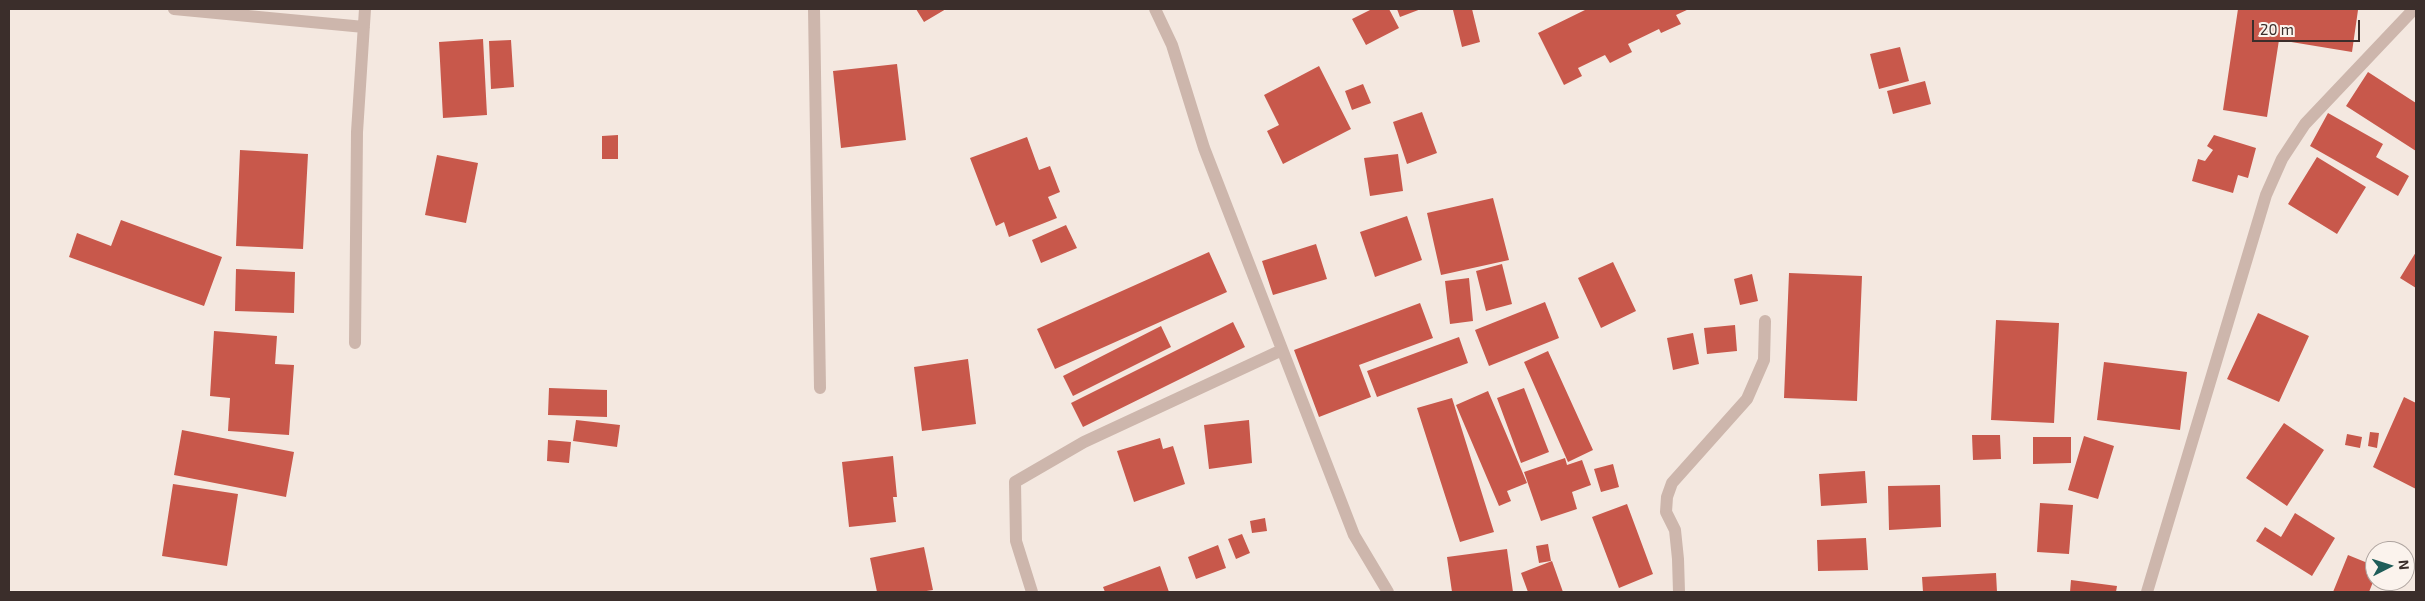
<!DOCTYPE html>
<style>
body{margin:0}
#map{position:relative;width:2425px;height:601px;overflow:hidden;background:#f4e8e0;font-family:"Exo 2",sans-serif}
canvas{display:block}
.frame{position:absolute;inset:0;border:10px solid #3b2e2b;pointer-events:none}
.north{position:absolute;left:2365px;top:541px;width:50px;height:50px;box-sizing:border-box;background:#fbf3ed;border:1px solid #aea49f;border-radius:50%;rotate:85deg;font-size:14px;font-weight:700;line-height:20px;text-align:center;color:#3b2e2b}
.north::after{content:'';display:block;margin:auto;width:18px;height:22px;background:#1f5d59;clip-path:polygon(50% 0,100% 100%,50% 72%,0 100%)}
.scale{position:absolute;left:2252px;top:20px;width:108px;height:22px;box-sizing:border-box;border:2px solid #3b2e2b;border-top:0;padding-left:6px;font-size:15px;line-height:18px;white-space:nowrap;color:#3b2e2b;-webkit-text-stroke:4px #fbf3ed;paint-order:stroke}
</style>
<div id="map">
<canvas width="2425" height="601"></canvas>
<div class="frame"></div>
<div class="north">N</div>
<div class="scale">20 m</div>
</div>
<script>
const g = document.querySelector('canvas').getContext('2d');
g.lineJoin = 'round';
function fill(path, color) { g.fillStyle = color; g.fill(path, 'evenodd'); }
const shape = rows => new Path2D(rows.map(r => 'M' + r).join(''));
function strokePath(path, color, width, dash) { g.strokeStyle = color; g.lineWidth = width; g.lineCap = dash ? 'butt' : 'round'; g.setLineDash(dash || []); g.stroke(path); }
fill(shape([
 [916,9,946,9,924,22],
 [1372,9,1389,9,1399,28,1366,45,1352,19],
 [1397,9,1421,9,1400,17],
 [1472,9,1480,42,1462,47,1453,10],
 [1587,9,1689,9,1676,15,1681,24,1661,33,1659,29,1628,44,1632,52,1610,63,1605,55,1578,68,1582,76,1564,85,1538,33],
 [2238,9,2358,10,2352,52,2279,40,2267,117,2223,110],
 [483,39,487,115,443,118,439,42],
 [511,40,514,87,491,89,489,41],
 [1900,47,1909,81,1879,89,1870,54],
 [897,64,906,140,841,148,833,71],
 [1319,66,1351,129,1283,164,1267,131,1279,125,1264,95],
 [2368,72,2416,103,2416,151,2346,106],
 [1925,81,1931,104,1893,114,1887,91],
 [1363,84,1371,103,1352,110,1345,91],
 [1422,112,1437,153,1407,164,1393,122],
 [2328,113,2383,144,2376,157,2409,176,2398,196,2310,146],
 [618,135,618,159,602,159,602,136],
 [2214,135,2256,148,2248,178,2238,175,2233,193,2192,181,2198,159,2205,161,2213,150,2207,146],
 [1027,137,1039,170,1050,166,1060,192,1048,197,1057,218,1009,237,1004,222,996,226,970,158],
 [240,150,308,154,303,249,236,246],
 [1398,154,1403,191,1370,196,1364,158],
 [437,155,478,163,466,223,425,215],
 [2317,157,2366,187,2337,234,2288,204],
 [1493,198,1509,260,1441,275,1427,213],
 [1407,216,1422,260,1375,277,1360,232],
 [121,220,222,257,204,306,69,257,77,233,111,246],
 [1066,225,1077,248,1041,263,1032,240],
 [1316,244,1327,279,1273,295,1262,261],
 [1209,252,1227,292,1055,369,1037,329],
 [2416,252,2416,288,2400,278],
 [1613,262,1636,311,1601,328,1578,278],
 [1502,264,1512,304,1486,311,1476,271],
 [236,269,295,272,294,313,235,311],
 [1789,273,1862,276,1857,401,1784,398],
 [1752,274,1758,301,1740,305,1734,279],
 [1469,278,1473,321,1450,324,1445,281],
 [1545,302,1559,338,1489,366,1475,330],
 [1420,303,1433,338,1359,365,1371,397,1319,417,1294,350],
 [2258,313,2309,336,2279,402,2227,379],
 [1996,320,2059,323,2054,423,1991,420],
 [1233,322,1245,347,1083,427,1071,403],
 [1735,325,1737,351,1707,354,1704,328],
 [1161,326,1171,347,1073,396,1063,376],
 [214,331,277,336,275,364,294,365,289,435,228,431,230,398,210,396],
 [1693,333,1699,364,1673,370,1667,338],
 [1459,337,1468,363,1377,397,1367,371],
 [1548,351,1593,450,1568,462,1524,362],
 [968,359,976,424,922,431,914,367],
 [2104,362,2187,372,2180,430,2097,420],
 [549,388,607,390,607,417,548,415],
 [1524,388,1549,452,1521,463,1497,398],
 [1488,391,1527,483,1507,491,1511,501,1499,506,1456,405],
 [2404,397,2416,403,2416,489,2373,467],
 [1452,398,1494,532,1460,542,1417,408],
 [576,420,620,425,617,447,573,441],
 [1249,420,1252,463,1209,469,1204,425],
 [2284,423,2324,450,2287,506,2246,478],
 [182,430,294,452,286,497,174,475],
 [2370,432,2379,433,2377,448,2368,446],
 [2347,434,2362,437,2360,448,2345,445],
 [1972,435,2000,435,2001,459,1973,460],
 [2084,436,2114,446,2098,499,2068,490],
 [2033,437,2071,437,2071,463,2033,464],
 [1160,438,1163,449,1173,446,1185,484,1134,502,1117,451],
 [548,440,571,442,569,463,547,461],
 [893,456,897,497,893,497,896,522,849,527,842,462],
 [1565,458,1567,465,1582,460,1591,485,1572,492,1577,509,1541,521,1524,472],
 [1613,464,1619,487,1601,492,1594,469],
 [1865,471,1867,503,1821,506,1819,474],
 [173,484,238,494,227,566,162,556],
 [1940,485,1941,527,1889,530,1888,486],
 [2040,503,2073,505,2069,554,2037,552],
 [1627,504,1653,574,1619,588,1592,517],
 [2295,513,2335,538,2312,576,2256,541,2265,527,2281,537],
 [1265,518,1267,531,1252,533,1250,521],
 [1242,534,1250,553,1236,559,1228,539],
 [1866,538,1868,570,1818,571,1817,540],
 [1548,544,1551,561,1539,563,1536,546],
 [1218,545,1226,568,1196,579,1188,557],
 [924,547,933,590,920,592,877,592,870,558],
 [1507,549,1513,592,1452,592,1447,557],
 [2348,555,2375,566,2375,577,2369,592,2333,592],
 [1552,561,1563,592,1528,592,1521,573],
 [1160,566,1169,592,1105,592,1103,587],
 [1996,573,1997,592,1923,592,1922,577],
 [2071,580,2117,586,2116,592,2070,592]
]), '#c8584b');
strokePath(shape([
 [174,9,364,27],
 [814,9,820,388],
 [1155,9,1172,45,1204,148,1354,535,1388,592],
 [355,343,357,132,365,9],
 [1032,592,1016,541,1015,482,1084,442,1282,350],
 [1679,592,1678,559,1675,530,1666,512,1667,497,1672,483,1747,399,1764,360,1765,321],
 [2147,592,2266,195,2282,159,2305,124,2414,9]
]), '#cdb6ac', 12);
</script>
